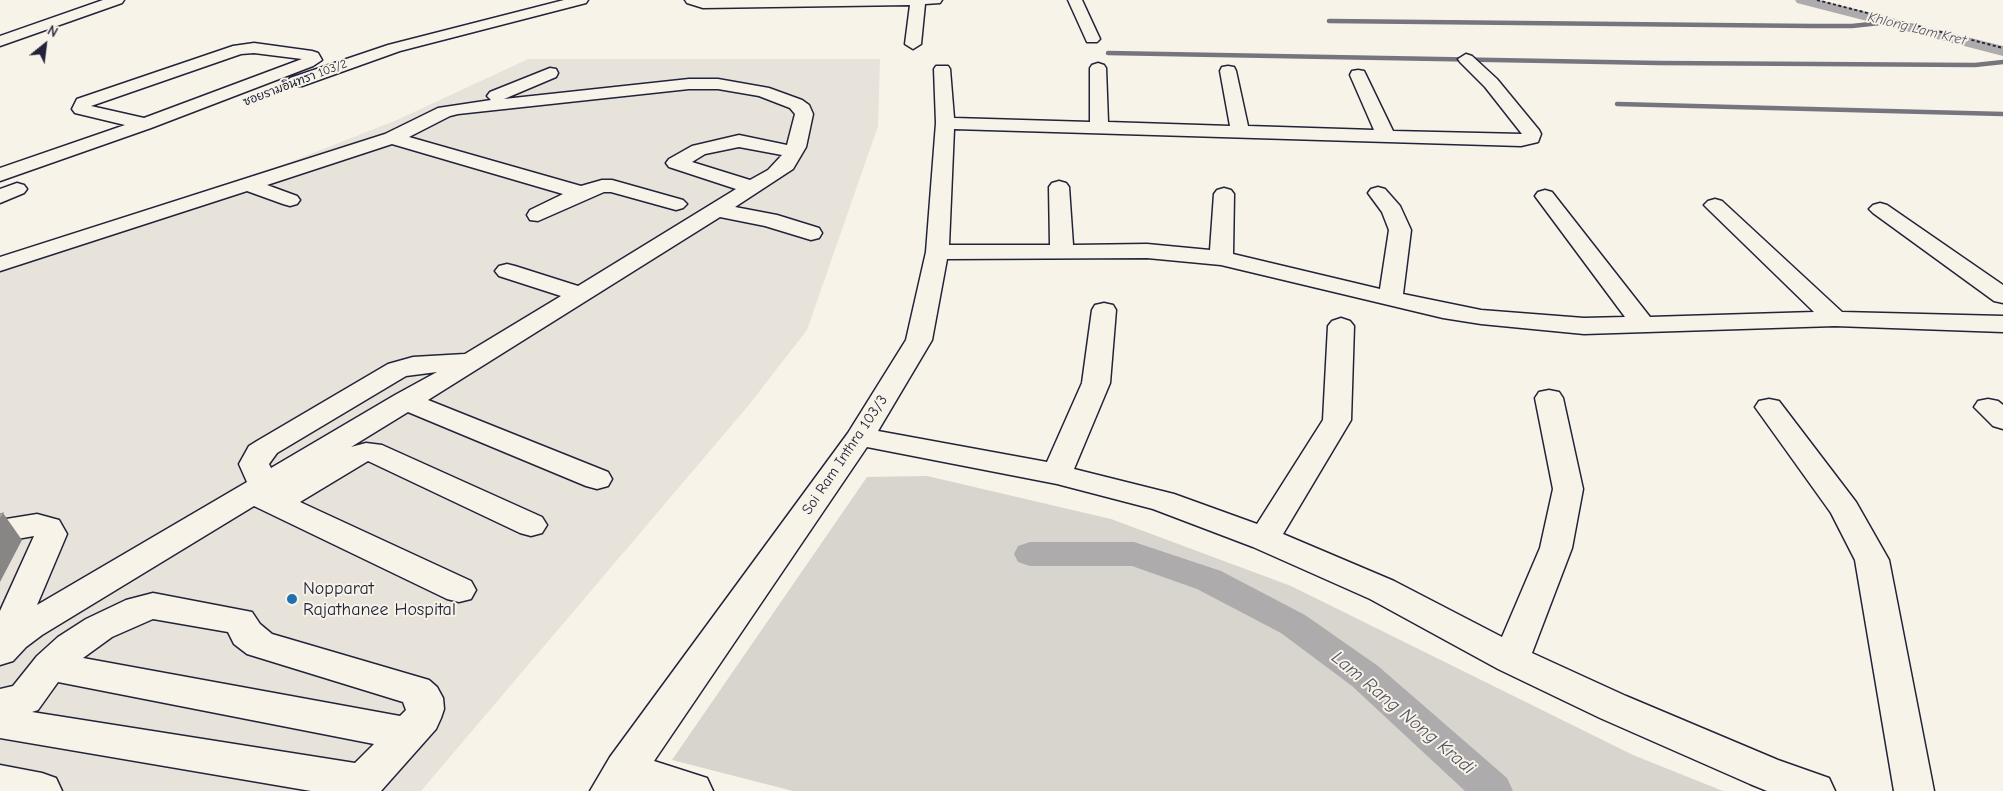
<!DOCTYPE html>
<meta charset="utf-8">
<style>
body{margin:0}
#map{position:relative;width:2003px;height:791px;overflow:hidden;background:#f7f3e8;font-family:"Comic Neue",sans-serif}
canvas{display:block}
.north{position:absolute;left:20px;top:20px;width:50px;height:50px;-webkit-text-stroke:4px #f7f3e8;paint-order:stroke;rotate:29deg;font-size:14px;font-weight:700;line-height:20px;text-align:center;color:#22223b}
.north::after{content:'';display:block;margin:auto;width:18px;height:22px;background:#22223b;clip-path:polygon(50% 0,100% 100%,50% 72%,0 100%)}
</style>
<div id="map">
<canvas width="2003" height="791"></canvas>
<div class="north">N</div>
</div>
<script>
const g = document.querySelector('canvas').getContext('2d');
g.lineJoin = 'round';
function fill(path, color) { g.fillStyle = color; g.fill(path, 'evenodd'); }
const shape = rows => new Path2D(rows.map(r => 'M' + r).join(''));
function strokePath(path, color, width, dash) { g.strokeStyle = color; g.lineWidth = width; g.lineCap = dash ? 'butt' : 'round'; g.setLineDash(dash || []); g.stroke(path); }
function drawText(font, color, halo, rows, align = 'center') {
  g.font = font + ' "Comic Neue","Playpen Sans Thai",sans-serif'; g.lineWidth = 4; g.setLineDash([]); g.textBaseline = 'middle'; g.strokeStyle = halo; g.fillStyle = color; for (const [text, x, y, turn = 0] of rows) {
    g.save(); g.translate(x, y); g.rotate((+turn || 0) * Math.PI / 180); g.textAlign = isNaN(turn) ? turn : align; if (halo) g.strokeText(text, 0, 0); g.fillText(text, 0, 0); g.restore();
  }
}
fill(shape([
 [528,59,880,59,878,126,807,330,748,406,421,791,0,791,0,257,290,162,397,120]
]), '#e7e3db');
fill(shape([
 [927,476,1111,519,1291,586,1633,755,1723,791,793,791,672,760,867,477]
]), '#d8d5cf');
strokePath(shape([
 [1329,21,1811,26,1852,26,1889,22],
 [1108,53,1659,63,1975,65,2003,62],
 [1617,104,2003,114]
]), '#76747f', 4.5);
fill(shape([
 [1795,0,1819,0,2003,46,2003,56,1797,3,1795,0],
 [1030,542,1134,542,1221,571,1305,615,1378,666,1507,778,1513,791,1465,791,1352,686,1281,633,1197,589,1132,566,1030,566,1018,562,1014,554,1018,546,1030,542]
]), '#aeabad');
const minor = shape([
 [103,0,124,0,122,3,0,46,0,36,103,0],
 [564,0,588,0,586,3,400,51,302,86,290,86,288,82,290,78,388,45,564,0],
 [685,0,942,0,940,3,925,4,921,44,913,49,905,44,910,5,703,8,687,3,685,0],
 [1068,0,1082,0,1100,39,1097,42,1087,42,1068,0],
 [254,43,312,51,318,53,322,60,313,66,151,128,0,181,0,168,125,125,75,113,72,109,77,99,233,46,254,43],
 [254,53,302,59,144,118,91,106,241,54,254,53],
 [1466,54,1472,56,1497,79,1539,130,1541,134,1538,142,1521,146,954,129,949,245,1050,245,1049,187,1052,183,1059,181,1066,183,1069,187,1073,245,1147,244,1210,250,1214,194,1217,190,1224,188,1231,190,1234,194,1233,254,1380,289,1389,230,1382,212,1368,193,1371,189,1378,187,1385,189,1400,206,1411,230,1403,294,1481,310,1584,318,1625,317,1535,196,1538,192,1545,190,1552,192,1650,317,1814,312,1708,209,1704,205,1708,201,1715,199,1722,201,1842,312,2003,316,2003,332,1835,326,1584,334,1481,324,1443,318,1221,265,1147,258,947,259,932,340,878,431,1047,462,1082,383,1092,310,1095,305,1104,303,1113,305,1116,310,1110,383,1074,469,1174,494,1257,524,1323,420,1328,326,1332,321,1341,318,1350,321,1354,326,1351,420,1283,534,1394,581,1502,637,1540,548,1553,489,1535,398,1539,392,1549,390,1559,392,1563,398,1583,489,1572,548,1532,653,1626,696,1778,760,1829,778,1835,791,1767,791,1750,784,1600,718,1498,669,1370,599,1253,547,1153,509,1057,484,867,447,654,761,707,778,713,791,590,791,610,757,848,433,906,340,926,252,936,123,934,69,936,66,948,66,950,69,954,118,1090,122,1090,68,1092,65,1098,63,1104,65,1106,68,1108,122,1230,126,1220,71,1222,67,1228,66,1234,67,1236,71,1248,126,1374,130,1350,75,1352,71,1358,70,1364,71,1366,75,1393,131,1522,134,1485,87,1460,62,1458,59,1466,54],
 [550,68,556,69,558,73,556,77,504,99,689,79,718,79,769,88,802,100,809,105,813,114,806,147,793,169,735,207,777,215,819,228,822,233,819,238,811,240,765,226,720,217,428,400,608,472,612,479,608,486,597,489,586,486,408,412,351,447,366,443,382,445,542,517,547,525,542,533,531,536,520,533,368,461,300,502,471,581,476,590,471,599,459,602,447,599,254,506,42,635,26,647,13,661,0,665,0,611,34,536,0,542,0,520,37,514,59,520,67,534,37,605,247,482,239,464,249,446,257,441,388,364,413,357,465,354,561,296,499,276,495,271,499,266,507,264,515,266,578,286,736,189,669,167,666,163,669,159,692,146,739,135,787,145,795,114,790,108,759,96,718,89,689,89,458,114,450,116,409,137,581,186,602,180,612,180,683,200,687,204,683,208,676,210,611,192,604,192,538,221,530,220,527,215,530,210,563,194,392,144,267,185,297,196,300,200,297,204,290,206,283,204,247,191,0,271,0,257,385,134,438,108,491,100,487,96,490,92,550,68],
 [739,147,782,155,768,170,750,180,692,162,705,154,739,147],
 [437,372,395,395,271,468,269,464,277,453,406,376,437,372],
 [17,183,24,185,27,189,24,193,0,203,0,189,17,183],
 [1880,203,1887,205,2003,285,2003,303,1994,301,1873,213,1869,209,1873,205,1880,203],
 [1769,399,1779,401,1856,502,1889,560,1934,791,1894,791,1855,560,1831,513,1755,407,1759,401,1769,399],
 [1988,399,1998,401,2003,405,2003,429,1993,426,1974,407,1978,401,1988,399],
 [153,593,252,612,260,624,272,634,429,680,437,687,443,698,444,709,441,718,436,729,381,791,311,791,0,738,0,689,13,686,37,656,58,637,86,619,126,600,153,593],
 [153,619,228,632,234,644,247,654,403,702,406,710,400,716,83,658,112,637,153,619],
 [58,682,374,744,355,763,32,712,38,710,58,682],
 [0,765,42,773,56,778,62,791,0,791,0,765]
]);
strokePath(minor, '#22223b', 3);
strokePath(shape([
 [1817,0,2003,48]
]), '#22223b', 2, [3, 2.5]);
fill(minor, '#f7f3e8');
fill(shape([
 [3,513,22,540,0,582,0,519]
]), '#888684');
const building = shape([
 [3,513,0,519,0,514,3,513]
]);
fill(building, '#c2bfbd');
strokePath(building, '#888684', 1);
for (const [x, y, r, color] of [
 [292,599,6,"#1f6fb2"]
]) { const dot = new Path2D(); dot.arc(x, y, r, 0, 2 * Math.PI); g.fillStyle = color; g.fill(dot); strokePath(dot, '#f7f3e8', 2); }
drawText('12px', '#22223b', '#f7f3e8', [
 ["ซอยรามอินทรา 103/2",295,83,-21]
]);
drawText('italic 14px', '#535263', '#f7f3e8', [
 ["Khlong Lam Kret",1917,29,14]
]);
drawText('15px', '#22223b', '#f7f3e8', [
 ["Soi Ram Inthra 103/3",845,455,-56]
]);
drawText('18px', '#22223b', '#f7f3e8', [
 ["Nopparat",303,589],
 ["Rajathanee Hospital",303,610]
], 'left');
drawText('italic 19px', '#535263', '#f7f3e8', [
 ["Lam Rang Nong Kradi",1403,713,40]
]);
</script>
